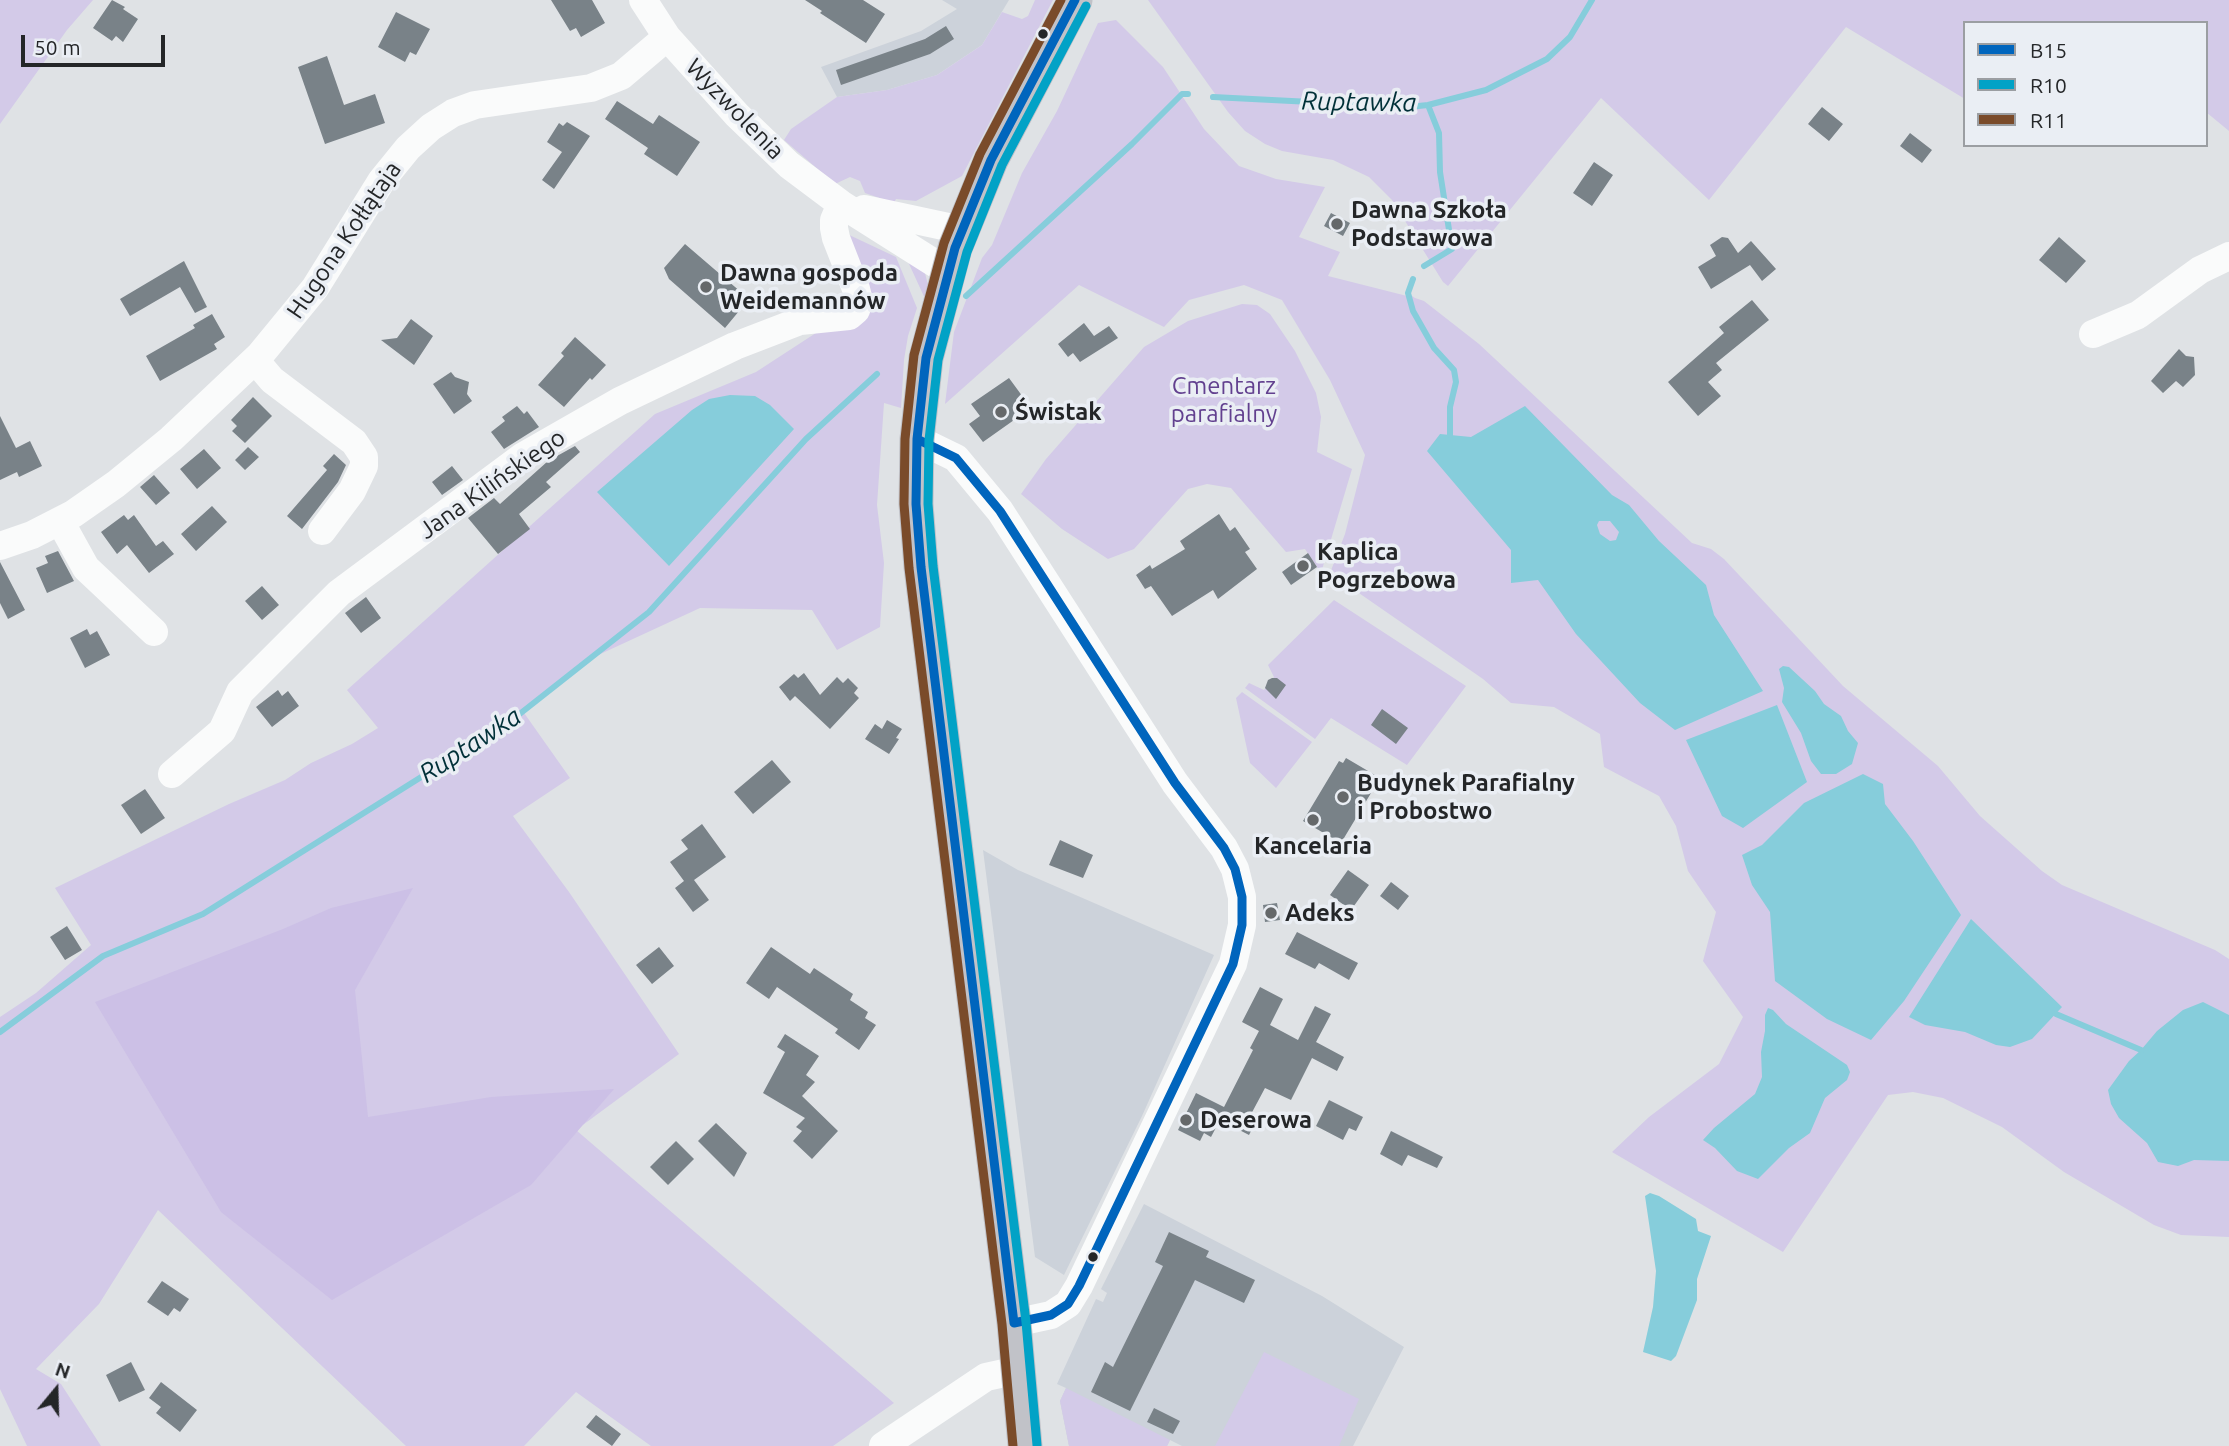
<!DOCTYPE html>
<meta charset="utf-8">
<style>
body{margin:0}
#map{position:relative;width:2229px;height:1446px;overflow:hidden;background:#dfe2e5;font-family:Ubuntu,sans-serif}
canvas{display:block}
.legend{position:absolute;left:1963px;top:21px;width:245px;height:126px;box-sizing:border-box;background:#eaeef4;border:2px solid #9b9ea2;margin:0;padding:9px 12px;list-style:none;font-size:21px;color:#242628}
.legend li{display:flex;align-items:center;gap:14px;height:35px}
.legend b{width:35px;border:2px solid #9b9ea2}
.north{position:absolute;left:21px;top:1355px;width:70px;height:70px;-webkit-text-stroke:5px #eaeef4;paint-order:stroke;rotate:19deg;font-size:19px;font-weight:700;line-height:28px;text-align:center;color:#242628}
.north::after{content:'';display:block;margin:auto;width:24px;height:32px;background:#242628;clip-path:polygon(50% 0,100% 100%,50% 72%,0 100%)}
.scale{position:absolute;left:21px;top:35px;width:144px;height:32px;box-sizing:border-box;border:4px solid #242628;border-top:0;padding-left:9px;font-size:21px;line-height:24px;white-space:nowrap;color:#242628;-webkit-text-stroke:5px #eaeef4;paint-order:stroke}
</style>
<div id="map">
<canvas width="2229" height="1446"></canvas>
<ul class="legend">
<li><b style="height:9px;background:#0065bd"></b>B15</li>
<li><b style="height:9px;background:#02a2c6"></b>R10</li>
<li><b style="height:9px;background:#7a4b2a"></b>R11</li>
</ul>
<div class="north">N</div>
<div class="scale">50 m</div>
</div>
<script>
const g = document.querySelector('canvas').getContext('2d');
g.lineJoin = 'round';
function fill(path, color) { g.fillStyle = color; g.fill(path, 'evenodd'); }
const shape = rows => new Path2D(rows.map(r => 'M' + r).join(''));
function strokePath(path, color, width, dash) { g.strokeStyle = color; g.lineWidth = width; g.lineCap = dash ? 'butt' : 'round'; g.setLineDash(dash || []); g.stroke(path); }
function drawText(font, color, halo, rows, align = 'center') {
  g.font = font + ' Ubuntu,sans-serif'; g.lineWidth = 7; g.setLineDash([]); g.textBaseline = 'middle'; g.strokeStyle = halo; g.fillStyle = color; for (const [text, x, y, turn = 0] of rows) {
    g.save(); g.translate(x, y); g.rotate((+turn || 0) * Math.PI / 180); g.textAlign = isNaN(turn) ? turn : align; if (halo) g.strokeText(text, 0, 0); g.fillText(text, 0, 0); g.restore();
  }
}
fill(shape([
 [942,0,1009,0,982,45,937,75,887,90,837,97,821,67,921,31,957,9],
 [983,850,1018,870,1214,955,1142,1116,1064,1275,1035,1257],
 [1144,1204,1322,1296,1404,1347,1353,1446,1182,1446,1170,1440,1167,1446,1069,1446,1060,1401,1066,1388,1057,1384,1096,1299,1103,1302,1107,1293,1101,1289]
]), '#ccd2da');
fill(shape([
 [0,0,93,0,67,30,0,124],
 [1035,0,1053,0,962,176,916,201,896,199,894,203,865,193,860,181,850,177,835,184,784,140,791,129,837,97,887,90,937,75,982,45,1002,12,1022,19,1028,16],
 [1148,0,2229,0,2229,131,2206,112,2206,23,1965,23,1965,99,1846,27,1709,200,1601,98,1448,286,1443,282,1392,200,1369,177,1333,160,1282,151,1265,144,1245,131,1228,112],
 [1116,20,1163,67,1204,129,1239,166,1276,179,1325,187,1299,237,1340,252,1328,276,1407,296,1408,293,1415,298,1424,301,1479,344,1692,543,1711,549,1724,559,1843,686,1938,766,1980,816,2042,871,2062,885,2215,950,2229,959,2229,1237,2181,1235,2154,1225,2064,1172,2002,1127,1943,1098,1913,1092,1888,1095,1783,1252,1612,1152,1649,1117,1719,1064,1743,1017,1703,961,1716,912,1688,871,1676,826,1659,796,1604,767,1600,734,1554,707,1511,703,1483,679,1330,573,1345,534,1365,455,1330,380,1282,300,1244,285,1189,300,1164,327,1079,285,945,404,954,332,982,258,992,245,1022,173,1057,111,1098,23],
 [845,233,896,257,917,308,908,336,904,360,901,408,884,403,877,505,884,563,880,627,837,650,812,610,700,608,581,663,522,710,570,778,513,816,569,892,679,1054,576,1130,894,1403,833,1446,651,1446,576,1392,524,1446,406,1446,158,1210,99,1304,36,1369,61,1384,101,1446,27,1446,0,1389,0,1017,36,993,91,945,55,888,229,804,285,780,311,763,352,744,378,728,347,690,655,414,756,372,822,329,854,323],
 [904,253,925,273,928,285,927,303],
 [1242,304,1257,305,1270,314,1295,351,1316,393,1321,417,1317,452,1352,469,1321,573,1305,549,1286,552,1231,488,1207,484,1188,489,1134,549,1108,559,1062,529,1021,494,1046,459,1144,347,1188,321],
 [1334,600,1466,686,1407,765,1331,718,1315,739,1245,688,1249,683,1264,690,1274,677,1268,665],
 [1242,692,1312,742,1276,788,1250,763,1236,698],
 [1264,1352,1359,1399,1339,1446,1215,1446],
 [1066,1388,1170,1440,1167,1446,1069,1446,1060,1401]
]), '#d3cae8');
fill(shape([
 [413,888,355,990,368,1117,491,1097,614,1089,531,1185,332,1300,221,1212,95,1002,283,929,331,908]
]), '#ccc0e6');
fill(shape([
 [730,395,755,396,770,405,794,429,669,566,597,492,692,410,709,399],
 [1525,406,1612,495,1629,505,1659,541,1706,585,1714,615,1763,691,1675,730,1640,703,1576,634,1538,580,1511,583,1511,550,1427,451,1440,434,1471,437],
 [1599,521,1610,521,1619,532,1616,540,1610,541,1600,534,1597,525],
 [1783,666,1789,667,1815,691,1824,704,1841,716,1848,731,1858,743,1852,764,1836,774,1821,774,1811,761,1801,733,1782,702,1784,688,1779,669],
 [1777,705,1807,782,1743,828,1722,816,1686,740],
 [1863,774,1883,784,1885,804,1913,841,1961,915,1904,1001,1871,1040,1827,1019,1775,981,1770,912,1752,885,1742,855,1762,845,1804,803],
 [1971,919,2062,1007,2032,1039,2010,1047,1996,1045,1965,1032,1925,1025,1909,1017],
 [2203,1002,2229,1015,2229,1161,2194,1160,2178,1166,2158,1162,2147,1143,2119,1118,2111,1104,2108,1090,2129,1061,2141,1050,2157,1031,2183,1010],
 [1768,1008,1773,1010,1786,1024,1847,1065,1850,1072,1847,1080,1825,1098,1810,1133,1789,1148,1758,1179,1737,1171,1715,1148,1703,1140,1714,1128,1755,1094,1762,1077,1761,1052,1765,1031,1765,1015],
 [1650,1193,1659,1196,1696,1219,1698,1231,1711,1236,1697,1279,1697,1300,1676,1356,1671,1361,1643,1352,1653,1307,1656,1271,1645,1196]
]), '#86cddb');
strokePath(shape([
 [1213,97,1409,107,1428,105,1486,90,1547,59,1570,37,1592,0],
 [1424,266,1452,249,1440,172,1439,133,1428,105],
 [1413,279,1408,293,1413,311,1434,348,1454,370,1456,382,1450,407,1450,435],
 [966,296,1132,144,1182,94,1188,94],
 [2056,1014,2141,1050],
 [0,1032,103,956,203,914,512,720,649,612,806,439,877,374]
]), '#86cddb', 6);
fill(shape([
 [112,0,125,7,123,9,138,19,123,42,116,36,112,41,93,28],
 [551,0,592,0,605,23,581,37,576,28,570,31],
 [805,0,863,0,885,14,866,43,820,13,822,11],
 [396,12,430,29,416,55,410,52,405,62,378,47],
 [946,26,954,39,930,54,841,85,836,70,925,39],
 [327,56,344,105,375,94,385,123,325,144,298,67],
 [617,101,653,124,659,115,700,142,677,176,644,154,648,148,605,119],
 [1822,107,1843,124,1829,141,1808,124],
 [567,122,590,136,554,189,542,180,562,152,547,142,559,123,563,126],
 [1910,133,1932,150,1922,163,1900,146],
 [1594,162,1613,175,1592,206,1573,193],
 [1331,213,1350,223,1343,236,1324,226],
 [1722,237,1728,238,1738,253,1751,241,1776,269,1762,281,1750,265,1711,289,1698,267,1716,256,1710,245],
 [2059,237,2086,261,2066,283,2039,260],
 [685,244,749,299,725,328,669,279,664,268],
 [184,261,207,307,195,313,180,287,130,316,120,299],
 [1752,300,1769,320,1716,363,1722,370,1708,382,1721,396,1698,416,1668,382,1724,333,1719,327],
 [212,314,225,337,214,344,217,349,160,381,146,356,195,328,193,325],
 [411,319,433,336,414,365,381,340,397,338],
 [1084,323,1094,336,1109,326,1118,338,1080,362,1073,353,1068,357,1058,344],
 [575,337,606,365,592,380,590,378,564,407,538,385,564,356,561,353],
 [2179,349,2186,356,2194,357,2195,375,2183,387,2176,381,2163,393,2151,381],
 [451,372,455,377,469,382,467,394,472,401,454,414,433,384],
 [1009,378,1031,408,983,442,969,424,980,416,971,404],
 [253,397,272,416,245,443,232,431,237,426,231,420],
 [517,406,524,414,527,411,539,427,504,449,491,432,505,421,502,417],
 [0,416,16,448,30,441,42,466,19,477,17,472,0,480],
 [575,446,580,452,546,482,551,487,519,514,530,529,498,554,468,518,494,498,500,504,548,461],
 [248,447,259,457,245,470,235,460],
 [204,449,221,468,197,489,180,469],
 [334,454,346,465,338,482,302,529,287,516,327,470,323,466],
 [452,466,463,480,442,495,432,482],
 [154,475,170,493,156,505,140,487],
 [212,506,227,522,196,551,181,534],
 [1219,514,1230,531,1235,527,1250,549,1245,552,1257,569,1218,599,1213,590,1172,616,1151,586,1145,589,1136,575,1150,565,1152,569,1185,549,1180,541],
 [124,515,128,520,134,515,156,546,163,541,174,554,149,573,127,545,117,554,101,532],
 [58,551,74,581,47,593,36,568,48,563,45,556],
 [1308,553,1317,567,1291,585,1282,572],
 [0,562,25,610,8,619,0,603],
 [262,586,279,605,262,620,245,601],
 [366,597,381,618,361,633,345,613],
 [87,629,90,635,97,631,110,655,85,668,70,638],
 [804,673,820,695,837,677,843,683,848,678,858,688,854,693,859,698,830,729,795,696,790,701,779,687,794,674,798,678],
 [1272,678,1277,678,1286,685,1276,699,1265,688,1268,680],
 [278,690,282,696,288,691,299,706,272,727,256,707],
 [1382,709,1408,728,1396,744,1371,725],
 [887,720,902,729,896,738,899,739,889,754,865,739,875,724,882,729],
 [1346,758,1380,778,1341,843,1303,821,1339,761,1343,763],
 [772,760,791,782,753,814,734,792],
 [145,789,165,818,141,834,121,805],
 [702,824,726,857,694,880,709,900,693,912,675,888,684,881,670,862,688,849,681,840],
 [1060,840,1093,855,1083,878,1049,865],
 [1348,870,1369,885,1351,910,1330,895],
 [1391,882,1409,896,1398,910,1380,896],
 [1277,903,1280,920,1265,922,1263,905],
 [67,926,82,950,65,960,50,937],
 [1297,932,1358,963,1349,980,1319,963,1315,969,1285,954],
 [659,947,674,966,652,984,636,965],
 [771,947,810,974,814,968,853,994,850,1000,868,1012,865,1018,876,1025,859,1050,835,1033,838,1029,777,987,769,999,746,983],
 [1260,987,1283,999,1270,1025,1298,1040,1315,1006,1331,1014,1316,1042,1344,1057,1337,1071,1312,1058,1291,1100,1265,1088,1249,1118,1256,1121,1249,1135,1220,1120,1211,1137,1204,1133,1200,1141,1178,1130,1196,1093,1224,1107,1253,1050,1250,1048,1259,1031,1242,1022],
 [785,1034,819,1056,806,1075,815,1082,802,1096,838,1131,812,1159,793,1141,802,1131,796,1127,805,1118,763,1093,785,1052,777,1047],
 [1329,1100,1363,1117,1356,1131,1349,1128,1343,1140,1316,1126],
 [716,1123,747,1153,734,1177,698,1141],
 [1391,1131,1443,1157,1437,1168,1408,1155,1402,1166,1380,1154],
 [676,1141,694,1159,668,1185,650,1167],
 [1169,1232,1209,1251,1206,1257,1255,1280,1244,1303,1195,1280,1130,1411,1091,1392,1105,1362,1113,1367,1163,1266,1155,1262],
 [162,1281,189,1299,180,1312,174,1308,168,1316,147,1302],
 [131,1362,145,1390,119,1402,106,1375],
 [161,1382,197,1410,180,1432,156,1413,161,1407,149,1398],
 [1154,1408,1180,1421,1173,1434,1147,1422],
 [596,1415,621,1434,612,1446,586,1427]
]), '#798288');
strokePath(shape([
 [643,0,667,37,737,115,789,165,841,204,939,266,949,269],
 [864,209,962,230],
 [2093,334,2138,315,2200,270,2229,256],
 [255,360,272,380,354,442,364,457,364,466,352,491,322,531],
 [917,439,956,458,1000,511,1175,783,1224,848,1235,869,1242,897,1242,925,1233,964,1079,1286,1068,1304,1051,1315,1014,1323],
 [60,521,86,568,154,632],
 [0,546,32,535,73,514,116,484,171,439,260,355,315,288,382,180,408,148,431,127,453,113,475,105,591,88,621,76,667,37],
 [172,774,222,731,240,692,339,593,522,457,620,401,735,346,800,321,849,316,856,310,859,301,856,289,836,238,834,228,834,220,841,204],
 [883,1446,986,1377,1018,1370]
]), '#fafbfb', 28);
strokePath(shape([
 [1025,1446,1014,1323,921,567,916,504,917,439,926,358,955,248,991,160,1075,0]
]), '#c1c2c8', 35);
strokePath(shape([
 [917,439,956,458,1000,511,1175,783,1224,848,1235,869,1242,897,1242,925,1233,964,1079,1286,1068,1304,1051,1315,1014,1323],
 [1014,1323,921,567,916,504,917,439,926,358,955,248,991,160,1075,0]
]), '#0065bd', 9);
strokePath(shape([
 [1037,1445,1026,1322,933,566,928,504,929,440,938,360,967,252,1002,165,1086,6]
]), '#02a2c6', 9);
strokePath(shape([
 [1013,1446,1002,1324,909,568,904,504,905,439,914,355,944,243,980,154,1061,0]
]), '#7a4b2a', 9);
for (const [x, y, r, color] of [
 [1043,34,6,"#242628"],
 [1337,224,7,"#65686a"],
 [706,287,7,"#65686a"],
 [1001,412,7,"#65686a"],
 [1303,566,7,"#65686a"],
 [1343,797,7,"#65686a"],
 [1313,820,7,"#65686a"],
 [1271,913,7,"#65686a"],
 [1186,1120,7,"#65686a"],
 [1093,1257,6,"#242628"]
]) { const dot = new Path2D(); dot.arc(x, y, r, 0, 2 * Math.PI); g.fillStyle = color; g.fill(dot); strokePath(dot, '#eaeef4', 2.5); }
drawText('24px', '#242628', '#eaeef4', [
 ["Wyzwolenia",735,109,46],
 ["Hugona Kołłątaja",344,240,-56],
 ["Jana Kilińskiego",492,484,-35]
]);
drawText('bold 24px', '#242628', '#eaeef4', [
 ["Dawna Szkoła",1351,210],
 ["Podstawowa",1351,238],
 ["Dawna gospoda",720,273],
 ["Weidemannów",720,301],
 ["Świstak",1015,412],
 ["Kaplica",1317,552],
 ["Pogrzebowa",1317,580],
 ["Budynek Parafialny",1357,783],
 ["i Probostwo",1357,811],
 ["Kancelaria",1313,846,"center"],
 ["Adeks",1285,913],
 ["Deserowa",1200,1120]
], 'left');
drawText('24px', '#62408f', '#eaeef4', [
 ["Cmentarz",1224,386],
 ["parafialny",1224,414]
]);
drawText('italic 26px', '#003038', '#eaeef4', [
 ["Ruptawka",1359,102,1],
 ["Ruptawka",470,745,-33]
]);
</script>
